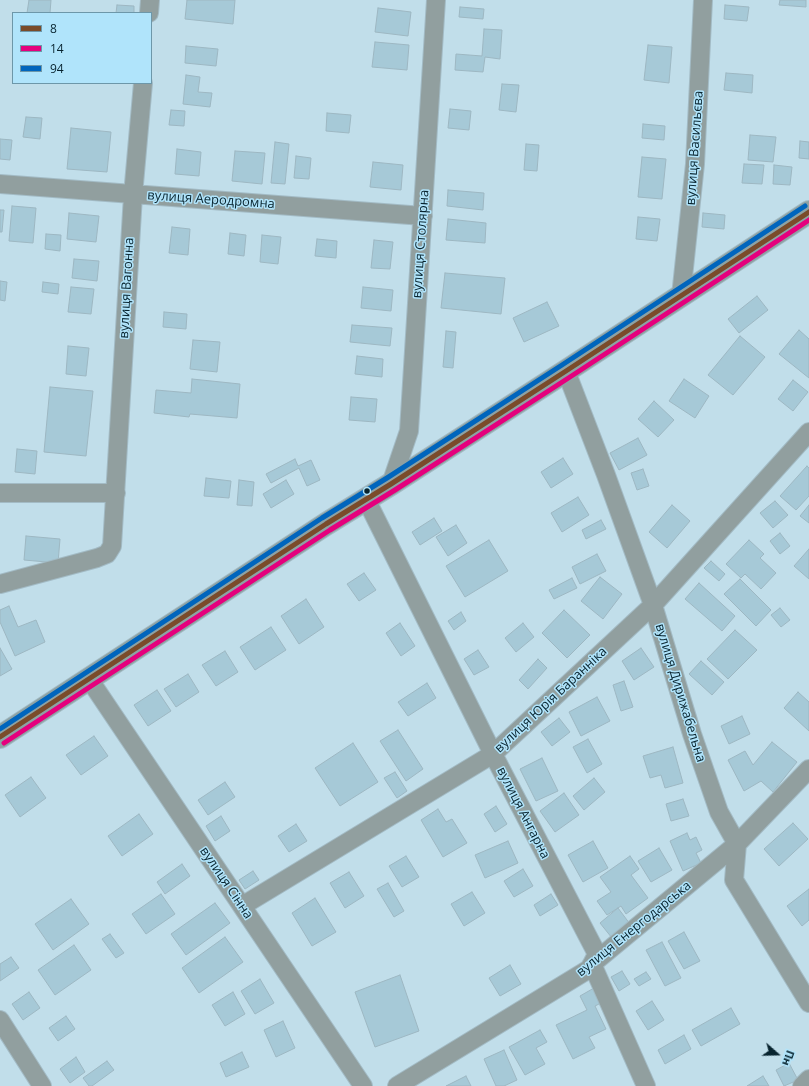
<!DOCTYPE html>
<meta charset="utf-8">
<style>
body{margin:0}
#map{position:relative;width:809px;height:1086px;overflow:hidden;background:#c1deea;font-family:"Open Sans",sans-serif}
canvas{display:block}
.legend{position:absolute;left:12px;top:12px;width:140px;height:72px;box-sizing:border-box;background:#b0e4fb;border:1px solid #6d97a9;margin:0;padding:5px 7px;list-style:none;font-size:12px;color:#08242f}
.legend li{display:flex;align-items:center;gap:8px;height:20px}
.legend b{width:20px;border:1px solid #6d97a9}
.north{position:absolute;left:757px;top:1034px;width:40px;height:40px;-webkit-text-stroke:3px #b0e4fb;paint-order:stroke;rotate:110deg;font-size:11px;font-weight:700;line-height:16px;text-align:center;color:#08242f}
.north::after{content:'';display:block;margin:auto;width:14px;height:18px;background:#08242f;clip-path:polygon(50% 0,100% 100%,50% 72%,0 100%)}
</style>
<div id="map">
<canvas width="809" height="1086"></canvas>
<ul class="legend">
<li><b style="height:5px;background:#7a4b2a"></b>8</li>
<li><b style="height:5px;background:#e5007d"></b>14</li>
<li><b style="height:5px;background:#0065bd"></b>94</li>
</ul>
<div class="north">Пн</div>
</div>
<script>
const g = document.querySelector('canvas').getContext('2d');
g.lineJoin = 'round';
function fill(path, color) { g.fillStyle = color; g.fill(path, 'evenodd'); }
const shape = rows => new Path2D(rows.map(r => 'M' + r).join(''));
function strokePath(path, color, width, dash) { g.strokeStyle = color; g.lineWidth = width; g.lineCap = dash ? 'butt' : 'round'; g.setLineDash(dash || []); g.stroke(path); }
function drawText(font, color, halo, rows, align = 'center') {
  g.font = font + ' "Open Sans",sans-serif'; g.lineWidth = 3; g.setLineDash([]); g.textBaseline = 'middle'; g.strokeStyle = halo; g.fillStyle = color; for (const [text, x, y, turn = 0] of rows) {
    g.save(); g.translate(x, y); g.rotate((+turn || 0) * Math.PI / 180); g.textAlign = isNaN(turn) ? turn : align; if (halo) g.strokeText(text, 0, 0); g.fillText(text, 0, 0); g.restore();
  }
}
const building = shape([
 [29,0,51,0,50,13,27,13,29,0],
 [187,0,235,0,233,24,185,19,187,0],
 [780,0,806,0,806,7,779,5,780,0],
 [117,5,134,6,134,13,116,13,117,5],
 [725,5,749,7,747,21,724,19,725,5],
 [460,7,484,9,483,19,459,17,460,7],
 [378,8,411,12,408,36,375,32,378,8],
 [484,29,502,30,500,59,485,57,483,72,455,70,456,54,482,56,484,29],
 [375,42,409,45,407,70,372,67,375,42],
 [648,45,672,47,669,83,644,80,648,45],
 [186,46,218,49,216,66,185,63,186,46],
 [726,73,753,75,752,93,724,90,726,73],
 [186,75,200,77,198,92,212,93,210,107,183,104,186,75],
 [502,84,519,85,516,112,499,110,502,84],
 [450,109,471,111,469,130,448,128,450,109],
 [171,110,185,111,184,126,169,125,171,110],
 [327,113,351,115,349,133,326,131,327,113],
 [26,117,42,118,40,139,23,137,26,117],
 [643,124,665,126,664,140,642,138,643,124],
 [71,128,111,132,107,172,67,169,71,128],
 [750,135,776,137,773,162,748,160,750,135],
 [0,139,12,140,10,160,0,159,0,139],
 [800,141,809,142,809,159,799,158,800,141],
 [275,142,289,144,285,184,271,183,275,142],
 [526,144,539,145,537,171,524,170,526,144],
 [177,149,201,152,199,176,175,174,177,149],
 [235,151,265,153,262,184,232,181,235,151],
 [296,156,311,158,309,179,294,178,296,156],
 [642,157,666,159,662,199,638,197,642,157],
 [373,162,403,165,401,190,370,187,373,162],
 [744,164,764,165,762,184,742,183,744,164],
 [774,165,792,167,790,185,773,184,774,165],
 [448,190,484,193,483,210,447,206,448,190],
 [12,206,36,208,33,243,9,241,12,206],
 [0,210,4,210,2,232,0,232,0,210],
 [69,213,99,216,96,242,67,239,69,213],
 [703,213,725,215,724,229,702,227,703,213],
 [638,217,660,219,657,241,636,239,638,217],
 [448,219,486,223,485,243,446,240,448,219],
 [172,227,190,229,188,255,169,253,172,227],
 [230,233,246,235,244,256,228,254,230,233],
 [46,234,61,235,60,251,45,249,46,234],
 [262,235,281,237,278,264,260,262,262,235],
 [317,239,337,241,336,258,315,256,317,239],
 [374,240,393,242,390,269,371,268,374,240],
 [74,259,99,261,97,281,72,278,74,259],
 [445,273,505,278,501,314,441,308,445,273],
 [0,281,7,282,5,301,0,300,0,281],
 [43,282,59,284,58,294,42,292,43,282],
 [71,287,94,289,91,314,68,312,71,287],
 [363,287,393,290,391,311,361,308,363,287],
 [757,296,768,310,739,333,728,319,757,296],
 [547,302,559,326,524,342,513,318,547,302],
 [164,312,187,314,186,329,163,327,164,312],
 [352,325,392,328,390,346,350,342,352,325],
 [799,330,809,339,809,378,779,354,799,330],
 [446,331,456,332,453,368,443,367,446,331],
 [740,336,765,357,733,395,708,375,740,336],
 [193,340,220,342,217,372,190,369,193,340],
 [68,346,89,348,86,376,66,374,68,346],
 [357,356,383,359,382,377,355,374,357,356],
 [192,379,240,384,237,418,190,414,189,417,154,413,156,390,191,393,192,379],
 [684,379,709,396,695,418,669,401,684,379],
 [793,380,808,392,793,411,778,399,793,380],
 [50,387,93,391,86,456,44,452,50,387],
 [351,397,377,399,375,422,349,420,351,397],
 [654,401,674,420,658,437,638,419,654,401],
 [638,438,647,455,619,470,610,453,638,438],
 [17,449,37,451,35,474,15,472,17,449],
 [563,458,573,474,551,488,541,472,563,458],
 [295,459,298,466,311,460,320,480,307,486,299,468,271,483,266,474,295,459],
 [807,466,809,468,809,496,796,510,780,496,807,466],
 [643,469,649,486,637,490,631,473,643,469],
 [206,478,231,481,229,498,204,496,206,478],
 [239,480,254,482,252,506,237,505,239,480],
 [286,480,294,494,271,508,263,494,286,480],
 [578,497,589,515,562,532,551,513,578,497],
 [775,501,788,515,773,528,760,513,775,501],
 [672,505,690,521,667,548,649,532,672,505],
 [809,505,809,523,800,516,809,505],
 [434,518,442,531,420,545,412,532,434,518],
 [601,520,606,529,586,539,582,530,601,520],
 [456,525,467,543,448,556,436,537,456,525],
 [780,533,790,546,780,554,770,541,780,533],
 [26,536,60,539,58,563,24,560,26,536],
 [489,540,508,571,465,597,446,566,489,540],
 [749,540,764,554,760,558,776,573,761,589,745,574,741,578,726,564,749,540],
 [809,549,809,579,794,566,809,549],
 [597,554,606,571,580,584,572,567,597,554],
 [711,561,725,574,719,581,704,568,711,561],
 [364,573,376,590,359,601,347,584,364,573],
 [600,577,622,594,603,619,581,601,600,577],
 [572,578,577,588,554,599,549,590,572,578],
 [740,579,771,610,756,626,724,594,740,579],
 [699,583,735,616,722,631,685,599,699,583],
 [306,599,324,627,299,644,281,616,306,599],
 [9,606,18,627,36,620,45,642,15,656,0,622,0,610,9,606],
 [780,608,790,620,781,627,771,615,780,608],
 [564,610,590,635,567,658,542,633,564,610],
 [461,612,466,621,454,630,448,621,461,612],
 [400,623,415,646,401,656,386,633,400,623],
 [523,623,534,637,516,652,505,638,523,623],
 [271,627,286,650,255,670,240,647,271,627],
 [735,630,757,650,728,679,707,659,735,630],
 [0,648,12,669,0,676,0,648],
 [641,648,654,667,634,680,622,661,641,648],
 [478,650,489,667,474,675,464,659,478,650],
 [225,651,238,672,216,686,202,665,225,651],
 [538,659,547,668,528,689,519,680,538,659],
 [701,661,724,682,712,695,689,674,701,661],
 [188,674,199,692,176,707,164,689,188,674],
 [624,681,633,707,621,711,613,685,624,681],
 [427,683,436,698,408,716,398,702,427,683],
 [157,690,171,711,148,726,134,705,157,690],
 [798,692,809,702,809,731,784,708,798,692],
 [597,697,610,721,581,736,569,712,597,697],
 [742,716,750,734,729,744,721,726,742,716],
 [559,718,570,732,552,746,541,732,559,718],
 [398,730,423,769,406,781,380,741,398,730],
 [94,736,108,756,81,775,66,755,94,736],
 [588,739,602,764,587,773,573,747,588,739],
 [772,742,797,762,773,792,761,781,744,791,728,760,745,751,753,765,772,742],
 [353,743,378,782,340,806,315,768,353,743],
 [673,747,683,783,665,788,661,775,650,778,643,756,673,747],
 [542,758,558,791,536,801,520,769,542,758],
 [395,772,407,791,397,798,384,778,395,772],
 [31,777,46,798,20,817,5,795,31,777],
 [594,778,605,792,584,810,573,796,594,778],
 [225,782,235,797,208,815,198,800,225,782],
 [564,793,579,815,555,832,540,811,564,793],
 [683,799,689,816,671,821,666,804,683,799],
 [496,806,507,824,495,832,484,814,496,806],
 [438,809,446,822,452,819,467,843,443,857,421,820,438,809],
 [139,814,153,834,122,856,108,836,139,814],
 [221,816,230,831,215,841,206,826,221,816],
 [793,823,808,839,779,866,764,849,793,823],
 [296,824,307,841,289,852,278,836,296,824],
 [687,833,690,840,696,837,702,850,696,853,701,863,683,871,670,841,687,833],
 [508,841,518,863,485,878,475,855,508,841],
 [593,841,608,868,583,882,568,855,593,841],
 [659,848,672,870,651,882,638,861,659,848],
 [406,856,419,877,402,887,389,866,406,856],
 [630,856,639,869,631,875,648,898,626,914,621,906,607,915,597,901,611,892,600,877,630,856],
 [182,864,190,876,165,894,157,882,182,864],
 [523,869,533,886,514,897,504,881,523,869],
 [253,871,259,880,245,889,239,880,253,871],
 [349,872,364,896,345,908,330,883,349,872],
 [388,883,404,911,394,917,377,889,388,883],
 [809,889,809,920,802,926,787,906,809,889],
 [472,892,485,913,464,926,451,904,472,892],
 [161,894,175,914,146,934,132,914,161,894],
 [551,894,558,905,540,916,534,905,551,894],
 [315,898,336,932,312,946,292,913,315,898],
 [71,899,89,924,53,950,35,924,71,899],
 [215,903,230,923,186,955,171,934,215,903],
 [618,908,630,924,612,938,600,923,618,908],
 [684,932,700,961,684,969,668,941,684,932],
 [110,934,124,953,116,958,102,939,110,934],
 [225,937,243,962,199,993,182,968,225,937],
 [662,942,681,978,665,986,646,950,662,942],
 [74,945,91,970,55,995,38,970,74,945],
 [11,957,19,968,0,981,0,964,11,957],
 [510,965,521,984,500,996,489,978,510,965],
 [622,971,630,984,619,991,611,977,622,971],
 [646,972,651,979,639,986,634,979,646,972],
 [400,975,419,1031,375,1047,355,992,400,975],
 [260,979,274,1003,255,1014,241,991,260,979],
 [594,988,601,1003,595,1006,606,1029,589,1037,595,1048,573,1059,556,1025,587,1010,580,996,594,988],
 [29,992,40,1008,23,1020,12,1004,29,992],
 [233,992,245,1014,225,1026,212,1005,233,992],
 [652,1001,664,1020,648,1030,636,1011,652,1001],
 [731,1008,740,1024,701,1046,692,1030,731,1008],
 [66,1016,75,1029,58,1041,49,1028,66,1016],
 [283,1021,295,1048,276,1057,264,1030,283,1021],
 [540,1030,547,1042,536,1048,545,1064,525,1075,509,1047,540,1030],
 [684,1035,691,1049,665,1064,658,1050,684,1035],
 [504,1050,517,1080,504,1086,496,1086,484,1059,504,1050],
 [242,1052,249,1067,226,1077,220,1063,242,1052],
 [76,1057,85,1072,70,1083,60,1069,76,1057],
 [107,1061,114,1070,92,1086,89,1086,83,1078,107,1061],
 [789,1063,798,1080,784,1086,776,1070,789,1063],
 [466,1076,471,1086,446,1086,466,1076],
 [763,1076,769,1086,747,1086,763,1076]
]);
fill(building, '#a6c9d7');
strokePath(building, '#9db7c2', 1);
const street = shape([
 [149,13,150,0],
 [0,184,423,216],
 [681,296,695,164,703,0],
 [566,371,606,475,653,605,692,734,719,812,737,844,734,880,809,1003],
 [391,484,409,431,436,0],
 [0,493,116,493],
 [366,499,493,754,597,954,592,964,646,1086],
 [0,584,97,558,107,554,112,546,133,195,143,83],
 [89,679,363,1086],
 [242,906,493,754,653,605,809,432],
 [0,1020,42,1086],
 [397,1086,589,969,592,964,737,844,809,769],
 [802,1086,809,1079]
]);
const primary = shape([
 [0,737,326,524,391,484,566,371,809,212]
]);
strokePath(street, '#a3bbc5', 20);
strokePath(primary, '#a3bbc5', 24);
strokePath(street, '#919f9f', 18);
strokePath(primary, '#8da2a4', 22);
strokePath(shape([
 [0,737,326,524,391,484,566,371,809,212]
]), '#7a4b2a', 5);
strokePath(shape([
 [4,743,330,530,395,490,570,377,809,220]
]), '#e5007d', 5);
strokePath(shape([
 [0,729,322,518,387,478,562,365,805,206]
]), '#0065bd', 5);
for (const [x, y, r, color] of [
 [367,491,3.5,"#08242f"]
]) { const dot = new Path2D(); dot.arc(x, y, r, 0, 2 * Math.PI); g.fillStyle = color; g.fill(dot); strokePath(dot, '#b0e4fb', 1.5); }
drawText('13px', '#08242f', '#b0e4fb', [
 ["вулиця Васильєва",695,148,-86],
 ["вулиця Аеродромна",211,200,4],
 ["вулиця Столярна",421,244,-86],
 ["вулиця Вагонна",127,288,-87],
 ["вулиця Дирижабельна",680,693,73],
 ["вулиця Юрія Баранніка",551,700,-43],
 ["вулиця Ангарна",523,813,63],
 ["вулиця Сінна",226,883,56],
 ["вулиця Енергодарська",634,929,-39]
]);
</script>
